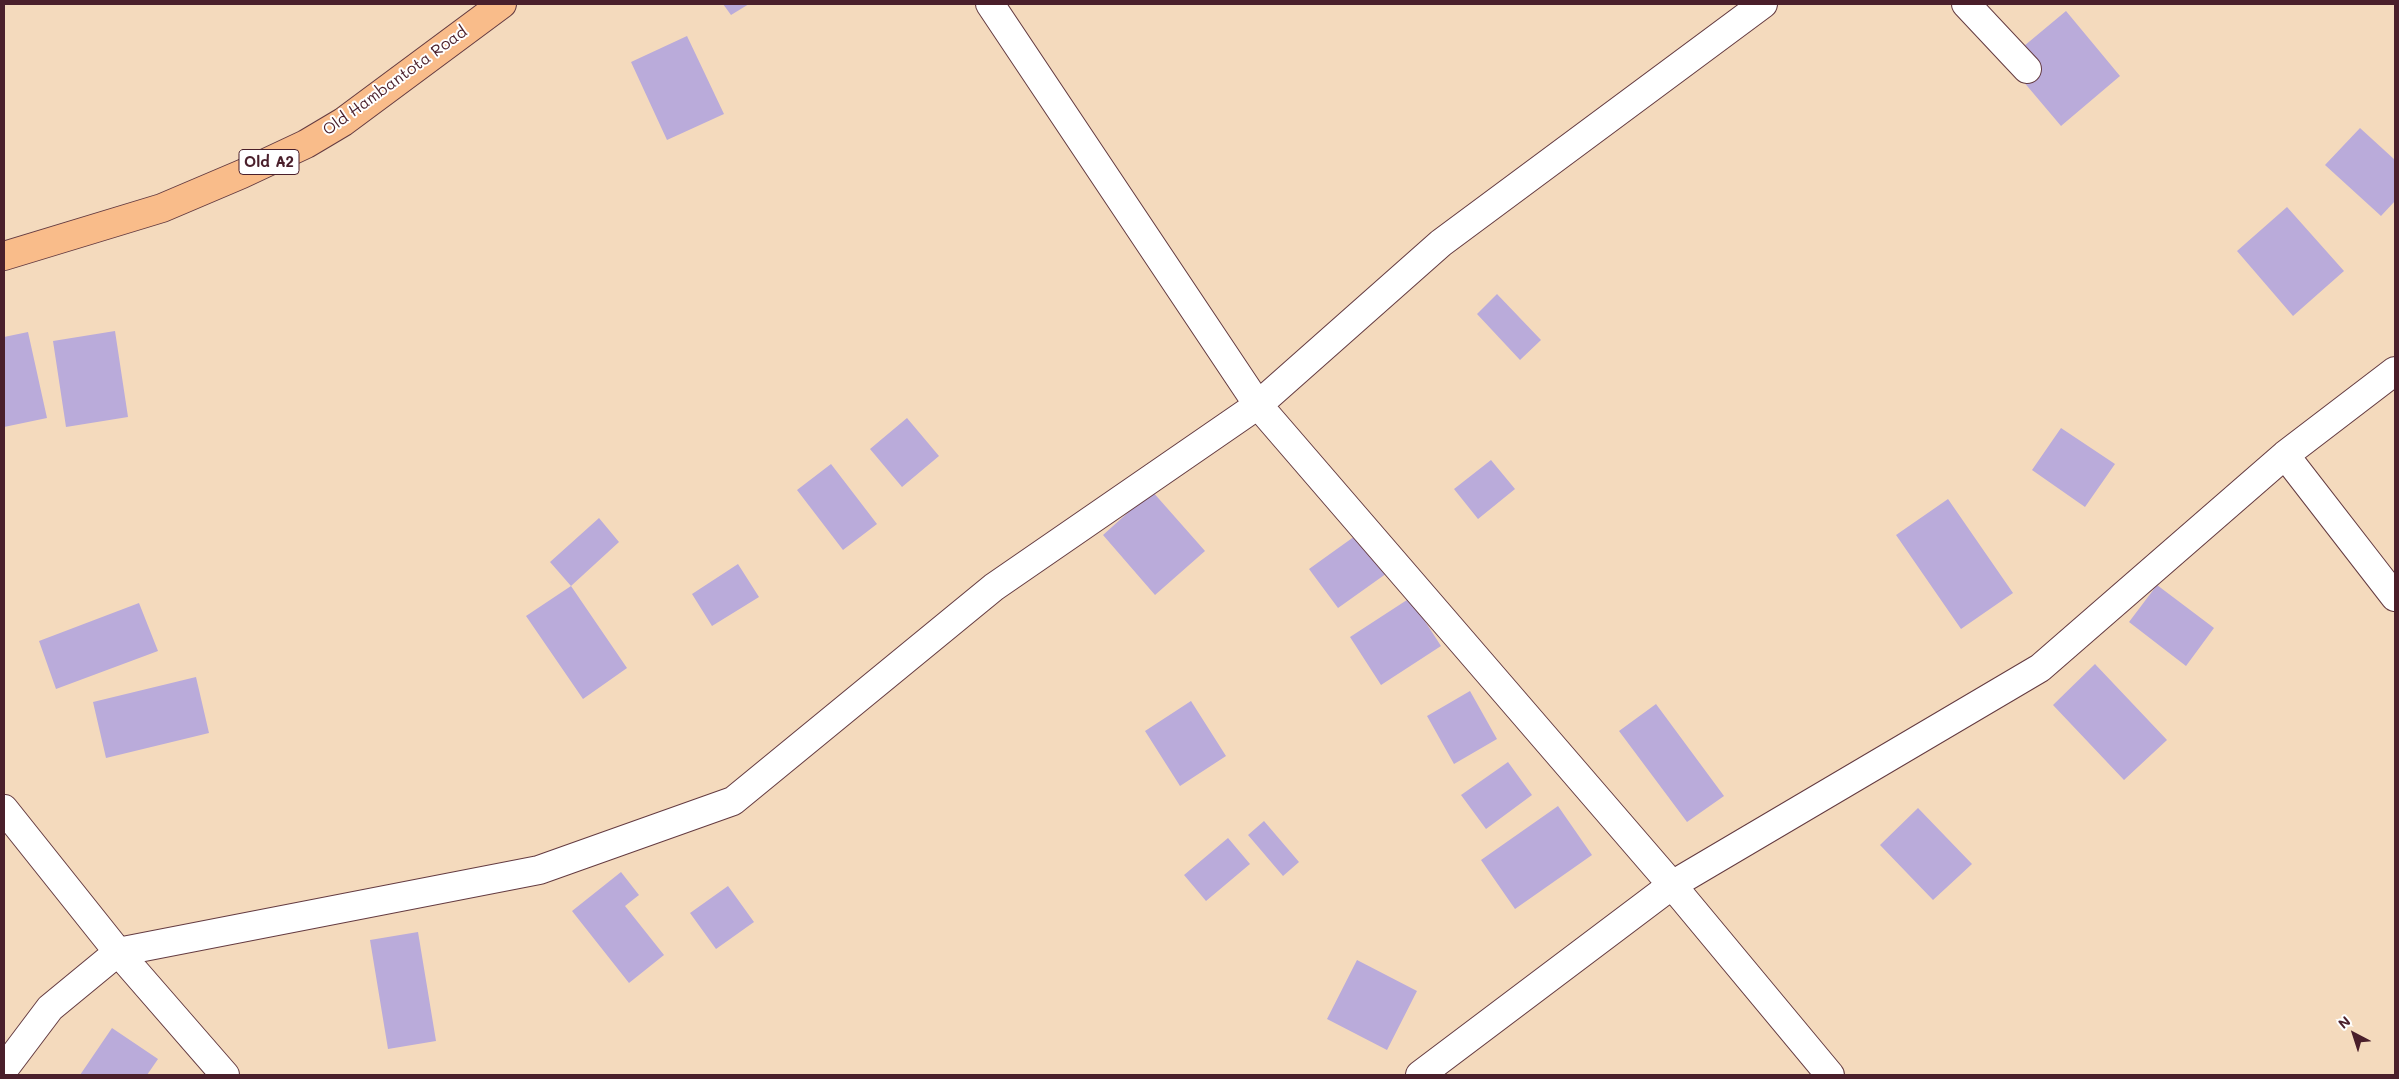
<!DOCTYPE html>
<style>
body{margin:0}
#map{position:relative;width:2399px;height:1079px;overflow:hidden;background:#f4dabd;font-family:Mali,sans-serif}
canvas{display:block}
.frame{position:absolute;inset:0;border:5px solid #4a1f2b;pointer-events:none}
.north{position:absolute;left:2329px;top:1009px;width:50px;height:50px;-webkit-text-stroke:4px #fff;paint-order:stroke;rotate:320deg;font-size:14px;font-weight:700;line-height:20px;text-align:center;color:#4a1f2b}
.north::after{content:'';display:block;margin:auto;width:18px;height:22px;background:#4a1f2b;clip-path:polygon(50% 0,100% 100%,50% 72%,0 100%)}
</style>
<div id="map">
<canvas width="2399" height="1079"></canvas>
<div class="frame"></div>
<div class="north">N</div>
</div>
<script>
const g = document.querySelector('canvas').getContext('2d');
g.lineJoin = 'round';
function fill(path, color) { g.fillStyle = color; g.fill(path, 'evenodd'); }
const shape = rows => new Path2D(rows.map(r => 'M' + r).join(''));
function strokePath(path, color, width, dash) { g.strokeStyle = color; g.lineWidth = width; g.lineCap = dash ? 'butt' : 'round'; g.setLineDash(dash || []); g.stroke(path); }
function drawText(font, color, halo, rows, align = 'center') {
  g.font = font + ' Mali,sans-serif'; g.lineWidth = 4; g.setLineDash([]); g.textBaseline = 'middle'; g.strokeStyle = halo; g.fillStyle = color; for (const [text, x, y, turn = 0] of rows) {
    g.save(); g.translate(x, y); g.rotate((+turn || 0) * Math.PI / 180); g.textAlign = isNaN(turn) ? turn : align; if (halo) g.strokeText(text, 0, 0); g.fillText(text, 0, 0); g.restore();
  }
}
fill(shape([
 [723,4,749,4,731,15],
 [2066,11,2120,76,2061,126,2006,61],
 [687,36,724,114,667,140,631,62],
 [2360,128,2395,160,2395,201,2381,216,2325,165],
 [2287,207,2344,271,2293,316,2237,251],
 [1497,294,1541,340,1520,360,1477,314],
 [115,331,128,417,66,427,53,341],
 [28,332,47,418,4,427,4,337],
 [907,418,939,456,902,487,870,449],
 [2061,428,2115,464,2085,507,2032,470],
 [1491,460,1515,489,1478,519,1454,489],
 [831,464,877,524,843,550,797,490],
 [1152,491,1205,551,1155,595,1103,535],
 [1948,499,2013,593,1961,629,1896,535],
 [599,518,619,542,571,586,550,562],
 [1369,526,1397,566,1338,608,1309,569],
 [738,564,759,597,712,626,692,594],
 [2157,585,2214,628,2186,666,2129,622],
 [571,586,627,668,583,699,526,616],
 [1410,598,1441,646,1381,685,1350,637],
 [139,603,158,651,56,689,39,641],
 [2095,664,2167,740,2124,780,2053,705],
 [196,677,209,733,106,758,93,702],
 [1470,691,1497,739,1454,764,1427,716],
 [1191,701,1226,756,1180,786,1145,731],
 [1656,704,1724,796,1687,822,1619,731],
 [1508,762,1532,795,1486,829,1461,795],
 [1558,806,1592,855,1515,909,1481,860],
 [1918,808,1972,864,1933,900,1880,845],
 [1264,821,1299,862,1283,876,1248,835],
 [1228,838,1250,864,1206,901,1184,875],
 [621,872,639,895,625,906,664,955,629,983,572,911],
 [728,886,754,922,716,949,690,913],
 [418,932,436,1041,388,1049,370,940],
 [1357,960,1417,991,1387,1050,1327,1019],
 [112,1028,158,1059,147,1075,80,1075]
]), '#baabda');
const minor = shape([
 [990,4,1258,405,1672,885,1830,1075],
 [1966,4,2027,69],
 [2285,455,2395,597],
 [4,809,118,952,225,1075],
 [4,1069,50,1008,118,952,539,870,733,801,994,587,1258,405,1441,243,1763,4],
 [1420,1075,1672,885,2040,668,2285,455,2395,371]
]);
const highway = shape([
 [4,256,162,208,242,174,306,144,343,122,502,4]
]);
strokePath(minor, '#643b41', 30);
strokePath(highway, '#643b41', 30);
strokePath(minor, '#fff', 28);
strokePath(highway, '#f9bc8a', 28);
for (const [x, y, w] of [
 [269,162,60]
]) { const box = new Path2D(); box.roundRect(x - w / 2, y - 12.5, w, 25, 4); g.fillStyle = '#fff'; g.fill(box); strokePath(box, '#4a1f2b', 1); }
drawText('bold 15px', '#4a1f2b', null, [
 ["Old A2",269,162]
]);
drawText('16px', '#4a1f2b', '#fff', [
 ["Old Hambantota Road",395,81,-36]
]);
</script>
